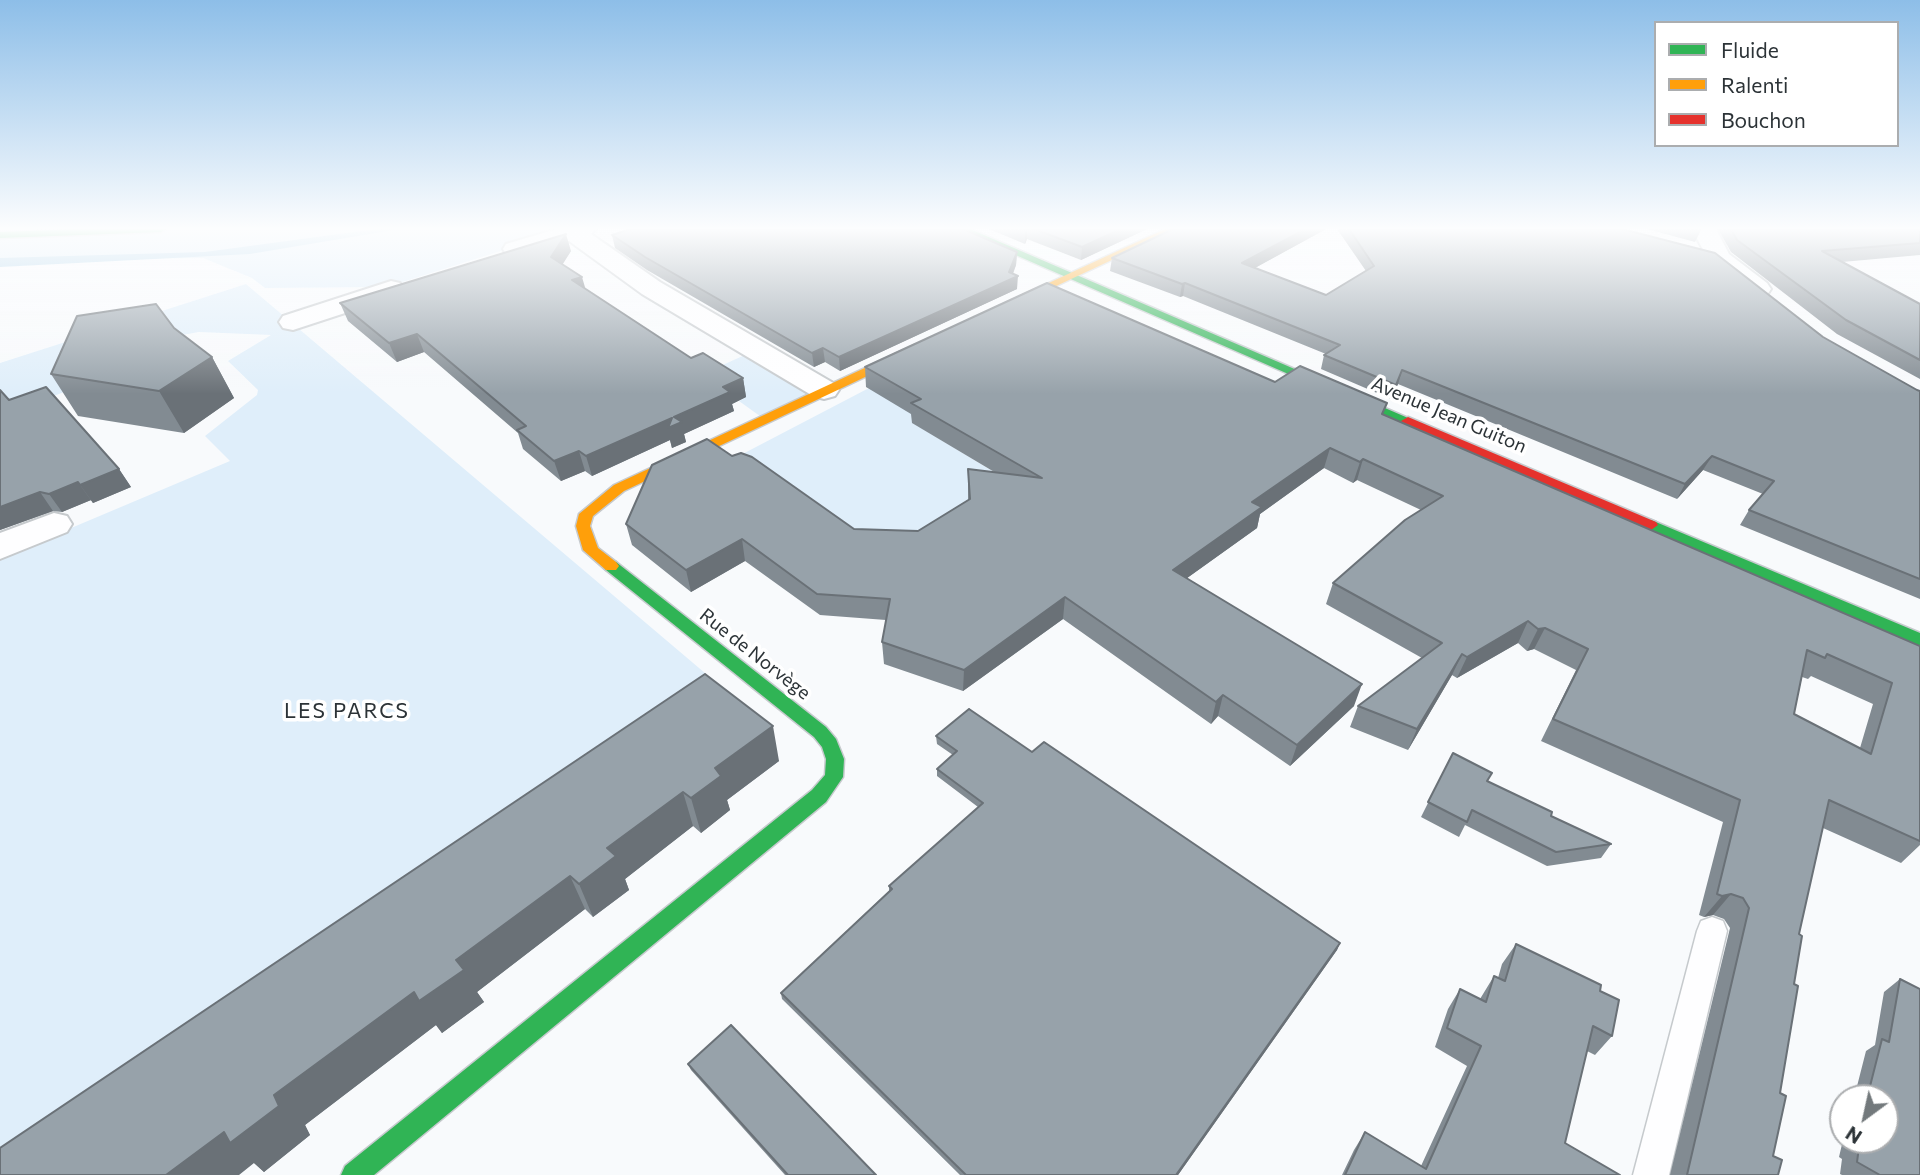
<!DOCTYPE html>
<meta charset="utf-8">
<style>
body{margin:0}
#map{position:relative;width:1920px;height:1175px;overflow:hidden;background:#f8fafc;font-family:Commissioner,sans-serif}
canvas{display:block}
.legend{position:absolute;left:1654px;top:21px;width:245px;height:126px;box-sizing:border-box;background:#fff;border:2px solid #abadaf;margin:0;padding:9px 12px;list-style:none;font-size:21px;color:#2c3337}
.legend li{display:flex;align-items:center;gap:14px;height:35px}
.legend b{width:35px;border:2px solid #abadaf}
.north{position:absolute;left:1829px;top:1084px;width:70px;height:70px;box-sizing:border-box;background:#fff;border:2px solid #abadaf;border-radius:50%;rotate:213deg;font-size:19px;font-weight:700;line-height:28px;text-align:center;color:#2c3337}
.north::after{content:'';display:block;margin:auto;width:24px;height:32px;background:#73797c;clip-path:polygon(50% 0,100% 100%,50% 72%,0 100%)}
</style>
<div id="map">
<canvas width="1920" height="1175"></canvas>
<ul class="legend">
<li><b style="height:9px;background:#30b455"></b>Fluide</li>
<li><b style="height:9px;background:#ff9f0a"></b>Ralenti</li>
<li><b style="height:9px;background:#e5322d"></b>Bouchon</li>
</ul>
<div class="north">N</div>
</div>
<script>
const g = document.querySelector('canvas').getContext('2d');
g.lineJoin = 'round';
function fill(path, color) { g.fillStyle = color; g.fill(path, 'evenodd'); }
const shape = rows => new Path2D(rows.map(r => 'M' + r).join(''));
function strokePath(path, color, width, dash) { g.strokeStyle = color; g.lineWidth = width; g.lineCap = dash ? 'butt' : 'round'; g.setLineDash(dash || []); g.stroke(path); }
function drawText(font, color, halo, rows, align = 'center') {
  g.font = font + ' Commissioner,sans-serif'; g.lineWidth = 7; g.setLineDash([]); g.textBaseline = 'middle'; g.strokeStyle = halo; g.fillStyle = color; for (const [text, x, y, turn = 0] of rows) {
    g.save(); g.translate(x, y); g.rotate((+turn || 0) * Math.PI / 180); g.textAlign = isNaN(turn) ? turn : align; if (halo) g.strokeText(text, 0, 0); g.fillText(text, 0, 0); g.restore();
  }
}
fill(shape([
 [0,229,570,229,387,287,265,288,252,278,203,258,0,260],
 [246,284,712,679,0,1163,0,558,230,461,205,436,257,395,258,390,228,361,271,335,199,332,104,349,77,387,15,411,0,402,0,363],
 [756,350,824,390,764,419,739,401,745,397,707,372],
 [869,388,921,419,913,423,994,472,1001,468,985,511,856,550,710,471]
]), '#dfeefa');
fill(shape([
 [376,229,400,229,250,254,0,267,0,258,205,252]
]), '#a6cee8');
const lane = shape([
 [1712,917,1723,921,1727,931,1669,1175,1633,1175,1697,931,1701,921,1712,917]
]);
const street = shape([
 [557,229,596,229,591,234,660,282,835,384,839,390,835,396,824,399,813,396,642,294,569,241,515,256,506,254,503,249,506,244,557,229],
 [1692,229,1716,229,1729,254,1767,283,1771,289,1767,295,1758,297,1749,295,1710,263,1692,229],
 [391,281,400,283,404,289,400,295,293,330,283,328,279,322,283,316,391,281],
 [54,513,67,516,72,524,67,532,0,559,0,533,54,513]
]);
const fast = shape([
 [78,229,166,229,161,232,0,238,0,232,78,229],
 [956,229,970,229,1415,421,1413,424,1403,424,956,229],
 [1651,520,1920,633,1920,646,1646,528,1644,525,1651,520],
 [611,561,616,562,826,727,836,739,844,759,843,777,826,802,374,1175,341,1175,345,1166,812,790,825,775,826,759,822,747,814,737,606,570,603,566,611,561]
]);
const slow = shape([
 [1165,229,1178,229,1007,309,997,307,1165,229],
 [914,345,920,349,918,352,624,491,593,516,590,526,598,548,616,562,619,566,616,570,606,570,583,550,576,526,579,514,614,485,914,345]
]);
const jam = shape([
 [1408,417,1656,522,1658,525,1651,530,1646,528,1403,424,1401,421,1408,417]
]);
strokePath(lane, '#c6cacd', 3);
strokePath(street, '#c6cacd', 4);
strokePath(fast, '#c6cacd', 3);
strokePath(slow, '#c6cacd', 3);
strokePath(jam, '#c6cacd', 3);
fill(lane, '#fefeff');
fill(street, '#fefeff');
fill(fast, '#30b455');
fill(slow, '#ff9f0a');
fill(jam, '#e5322d');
fill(shape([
 [989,229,1147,229,1081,260,1027,239,1025,244],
 [1173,229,1326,229,1255,268,1326,295,1366,271,1337,229,1622,229,1823,337,1917,390,1920,391,1920,599,1740,525,1749,510,1763,494,1703,470,1677,499,1398,384,1391,399,1321,369,1324,355,1326,354,1183,296,1180,297,1110,271,1112,258],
 [1647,229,1701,229,1701,230,1695,242],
 [1718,229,1920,229,1920,255,1842,262,1920,304,1920,379,1837,334,1731,252],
 [612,235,1017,252,1016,265,1013,274,1017,289,840,371,825,362,814,367,647,270,615,248],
 [571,251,562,264,585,289,691,358,743,378,746,397,732,404,734,411,684,434,686,442,672,448,670,440,592,476,585,471,561,481,523,449,518,433,424,352,397,362,348,321,340,303],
 [174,328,212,357,234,398,184,433,78,416,51,374],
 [865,367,1275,382,1383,414,1920,646,1920,845,1901,863,1823,828,1799,934,1794,984,1780,1093,1773,1156,1778,1175,1670,1175,1730,928,1724,919,1713,915,1704,917,1699,915,1723,822,1541,741,1576,670,1534,649,1527,651,1518,643,1457,678,1452,675,1408,750,1350,727,1358,706,1422,658,1326,604,1333,583,1421,510,1357,480,1353,483,1324,468,1260,514,1257,528,1187,578,1354,706,1290,766,1218,716,1211,724,1063,619,963,691,884,664,882,642,886,620,820,615,745,561,691,592,632,545,626,524,732,456,854,529,918,531,968,500,968,469,996,473,912,423,911,414,866,387],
 [1811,676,1873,704,1860,748,1794,714,1802,677,1808,679],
 [0,390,9,400,119,469,131,487,93,503,91,500,62,512,53,511,0,530],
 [705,674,779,761,727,800,730,810,701,833,693,826,625,879,629,890,593,917,585,909,477,992,484,1002,442,1033,436,1025,305,1125,310,1135,264,1172,254,1163],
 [936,736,1032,752,1340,943,1337,950,1178,1175,960,1175,782,999,781,993,889,891,889,886,978,807,937,776,937,769,953,755,937,744],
 [1453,753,1487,781,1551,816,1611,844,1601,858,1547,866,1465,825,1459,837,1421,817],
 [1516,944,1600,991,1612,1036,1595,1055,1587,1051,1565,1143,1620,1175,1342,1175,1354,1150,1365,1132,1421,1166,1467,1066,1435,1047,1448,1009,1460,989,1480,999,1494,976,1498,978,1502,964],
 [1900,979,1920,1175,1842,1175,1840,1174,1842,1159,1839,1157,1843,1140,1885,1140,1885,1098,1854,1098,1866,1051,1875,1045,1884,992],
 [688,1064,876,1175,785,1175,691,1070]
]), '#828b92');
fill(shape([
 [1027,229,1027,239,1025,244,1025,232],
 [1121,229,1147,229,1081,260,1082,247],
 [1306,229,1326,229,1240,276,1242,263],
 [566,234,571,251,556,275,551,257],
 [1017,252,1016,265,1010,280,1018,276,1017,289,840,371,839,357,1009,272],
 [582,277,587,294,572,280],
 [1185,283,1183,296,1180,297,1182,284],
 [417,334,424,352,397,362,389,343],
 [823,348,825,362,814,367,812,353],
 [212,357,234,398,184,433,159,391],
 [1402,370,1398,384,1391,399,1396,385],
 [743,378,746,397,732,404,734,411,684,434,686,442,672,448,670,440,592,476,586,456,674,417,723,387],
 [1330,448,1324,468,1260,514,1257,528,1169,591,1173,570,1252,502],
 [579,451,585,471,561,481,554,461],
 [1712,456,1703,470,1677,499,1685,484],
 [1363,459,1357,480,1353,483,1360,462],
 [119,469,131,487,93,503,80,485],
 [78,482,91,500,62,512,49,494],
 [40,492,53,511,0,530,0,507],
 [742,539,745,561,691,592,686,570],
 [1065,597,1063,619,963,691,964,670],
 [1528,621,1518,643,1457,678,1467,657],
 [1545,628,1534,649,1527,651,1538,629],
 [1462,654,1452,675,1408,750,1417,729],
 [1362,684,1354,706,1290,766,1297,745],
 [1223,695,1218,716,1211,724,1216,702],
 [773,726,779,761,727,800,730,810,701,833,691,798,715,768],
 [683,792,693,826,625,879,629,890,593,917,579,884,607,848],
 [570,876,585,909,477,992,484,1002,442,1033,436,1025,305,1125,310,1135,264,1172,254,1163,239,1175,166,1175],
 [1731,894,1713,915,1704,917,1722,896],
 [1340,943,1337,950,1178,1175,1176,1175]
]), '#6a7177');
const building = shape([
 [631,229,963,229,1017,252,1009,272,1018,276,839,357,823,348,812,353,645,257,612,235,631,229],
 [1034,229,1121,229,1082,247,1034,229],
 [1173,229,1306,229,1242,263,1326,295,1374,266,1349,229,1622,229,1715,253,1823,337,1917,390,1920,391,1920,579,1749,510,1774,481,1712,456,1685,484,1402,370,1396,385,1324,355,1340,345,1185,283,1182,284,1112,258,1173,229],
 [1731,229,1920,229,1920,243,1822,251,1920,304,1920,360,1846,320,1737,240,1731,229],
 [566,234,551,257,582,277,572,280,691,358,703,353,743,378,723,387,730,392,674,417,682,422,668,428,672,418,586,456,579,451,554,461,517,430,526,426,417,334,389,343,340,303,566,234],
 [1047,283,1275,382,1300,366,1387,403,1382,414,1920,646,1920,841,1829,800,1799,934,1802,936,1794,984,1798,986,1780,1093,1786,1096,1773,1156,1782,1160,1778,1175,1687,1175,1749,908,1743,898,1731,894,1722,896,1717,894,1740,800,1553,719,1588,649,1545,628,1538,629,1528,621,1467,657,1462,654,1417,729,1358,706,1442,643,1333,583,1405,520,1443,496,1363,459,1360,462,1330,448,1252,502,1262,507,1173,570,1362,684,1297,745,1223,695,1216,702,1065,597,964,670,882,642,890,599,817,594,742,539,686,570,626,524,652,465,707,439,732,456,741,453,752,457,854,529,918,531,970,499,968,469,1042,478,911,403,921,399,865,367,1047,283],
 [1807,650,1825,658,1827,654,1892,683,1871,754,1794,714,1807,650],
 [156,304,174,328,212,357,159,391,51,374,77,316,156,304],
 [46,387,119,469,80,485,78,482,49,494,40,492,0,507,0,390,9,400,46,387],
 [705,674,773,726,715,768,721,776,691,798,683,792,607,848,616,856,579,884,570,876,456,960,464,970,419,1001,414,992,274,1095,279,1106,230,1143,224,1132,166,1175,0,1175,0,1148,705,674],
 [969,709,1032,752,1044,742,1340,943,1176,1175,966,1175,781,993,892,889,889,886,983,803,937,769,957,751,936,736,969,709],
 [1453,753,1492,773,1487,781,1552,812,1551,816,1611,844,1556,852,1472,810,1467,822,1428,802,1453,753],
 [1516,944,1601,985,1600,991,1619,1000,1612,1036,1593,1026,1565,1143,1620,1175,1345,1175,1365,1132,1426,1169,1481,1046,1447,1028,1460,989,1486,1002,1494,976,1505,981,1516,944],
 [1900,979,1920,989,1920,1175,1880,1175,1857,1162,1859,1147,1855,1146,1857,1140,1885,1140,1885,1098,1867,1098,1882,1039,1889,1042,1900,979],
 [731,1025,876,1175,788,1175,688,1064,731,1025]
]);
fill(building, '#97a2aa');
strokePath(building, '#6a7177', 2);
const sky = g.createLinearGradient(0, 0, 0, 394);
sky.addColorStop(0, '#8dbee8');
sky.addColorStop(0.58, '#fcfdfe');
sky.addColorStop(1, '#fcfdfe00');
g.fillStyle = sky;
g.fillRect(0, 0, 1920, 394);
drawText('19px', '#2c3337', '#fff', [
 ["Avenue Jean Guiton",1449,415,23],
 ["Rue de Norvège",755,654,38]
]);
g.letterSpacing = '2px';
drawText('21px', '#2c3337', '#fff', [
 ["LES PARCS",347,711]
]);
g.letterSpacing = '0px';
</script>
